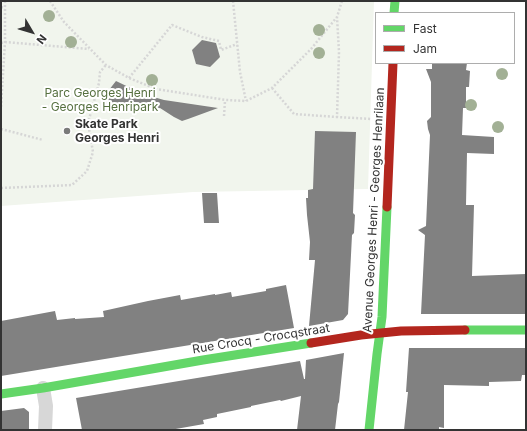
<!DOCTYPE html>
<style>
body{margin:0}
#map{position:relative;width:527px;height:431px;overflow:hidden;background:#fff;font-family:Inter,sans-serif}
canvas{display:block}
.frame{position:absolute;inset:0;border:2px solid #333;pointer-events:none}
.legend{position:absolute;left:375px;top:12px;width:140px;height:52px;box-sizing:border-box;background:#fff;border:1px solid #adadad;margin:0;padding:5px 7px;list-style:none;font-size:12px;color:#333}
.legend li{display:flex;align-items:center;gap:8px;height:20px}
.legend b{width:20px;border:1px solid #adadad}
.north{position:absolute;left:12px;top:12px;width:40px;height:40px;-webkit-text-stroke:3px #fff;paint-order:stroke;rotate:128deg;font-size:11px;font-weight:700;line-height:16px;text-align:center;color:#333}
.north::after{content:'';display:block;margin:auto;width:14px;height:18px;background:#333;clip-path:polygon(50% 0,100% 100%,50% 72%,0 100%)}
</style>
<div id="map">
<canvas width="527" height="431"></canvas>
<div class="frame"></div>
<ul class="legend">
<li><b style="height:5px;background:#63d668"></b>Fast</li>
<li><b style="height:5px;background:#b3261e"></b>Jam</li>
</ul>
<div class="north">N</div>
</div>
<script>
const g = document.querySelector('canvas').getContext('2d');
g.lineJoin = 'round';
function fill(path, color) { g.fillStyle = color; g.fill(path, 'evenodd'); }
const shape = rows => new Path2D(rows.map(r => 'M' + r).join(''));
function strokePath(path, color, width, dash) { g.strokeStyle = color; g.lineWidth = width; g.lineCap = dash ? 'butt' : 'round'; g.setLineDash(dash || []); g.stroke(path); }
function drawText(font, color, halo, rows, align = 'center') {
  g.font = font + ' Inter,sans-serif'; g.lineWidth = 4; g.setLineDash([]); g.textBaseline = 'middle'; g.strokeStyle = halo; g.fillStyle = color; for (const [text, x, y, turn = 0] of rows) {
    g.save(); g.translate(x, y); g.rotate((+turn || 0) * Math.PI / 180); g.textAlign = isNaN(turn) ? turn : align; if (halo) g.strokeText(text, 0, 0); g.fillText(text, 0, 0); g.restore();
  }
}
fill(shape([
 [1,1,374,1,368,189,193,192,1,206]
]), '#f1f5ed');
fill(shape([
 [202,40,216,43,220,57,210,67,196,64,192,50],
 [432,63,467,63,466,70,470,71,469,87,466,87,466,108,463,108,462,135,494,137,494,154,467,153,466,205,474,205,472,276,526,274,526,314,421,314,425,235,418,230,426,226,430,135,428,129,427,121,431,117,431,82,426,69,432,69],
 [116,81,143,94,164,100,218,108,188,119,182,121,174,117,160,108,147,110,137,110,129,112,125,112,119,110,112,106,105,95],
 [315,131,356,132,353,213,355,215,354,233,352,235,348,314,343,320,309,326,315,260,309,260,310,242,307,215,306,198,308,198,308,190,313,189],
 [202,193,217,193,219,223,204,223],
 [286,285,294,328,1,376,1,321,55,311,57,320,75,318,75,319,104,317,103,311,148,301,180,295,181,300,215,294,215,295,231,292,232,297,266,291,266,289],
 [409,348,526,348,526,375,522,375,521,381,489,382,489,386,444,385,444,428,439,427,439,430,404,430,408,392,406,392],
 [344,353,339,402,338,404,335,430,297,430,301,396,281,401,280,400,251,406,251,407,217,414,217,417,203,420,204,424,170,430,82,430,76,398,300,361,304,379,305,379,306,360],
 [24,408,29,412,29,430,1,430,1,411]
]), '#818181');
strokePath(shape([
 [50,1,64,22,99,58,106,65,129,78,156,89,226,100,246,101,272,88,311,49,337,17],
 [233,1,240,72,246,101],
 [342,1,337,17,339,52,337,117,372,119],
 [1,7,5,8],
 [1,43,5,42,89,49],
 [129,78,172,25,202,37,219,41,221,50,237,44],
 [272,88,294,114,337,117],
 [1,107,5,42,5,1],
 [224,116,225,101],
 [1,129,43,140],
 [1,188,72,185,87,171,93,152,88,123,99,83,100,72,106,65]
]), '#d6d6d6', 2.5, [2, 2]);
strokePath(shape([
 [43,388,46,406,45,430]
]), '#d7d7d7', 14);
strokePath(shape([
 [394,13,395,1],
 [465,330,526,330],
 [1,394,43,388,203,360,311,343],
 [369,430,377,354,382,317,387,207]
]), '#63d668', 9);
strokePath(shape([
 [387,207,393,63],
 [311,343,361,335,401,331,465,330]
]), '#b3261e', 9);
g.fillStyle = '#a2b095';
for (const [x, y] of [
 [49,16],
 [319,30],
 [71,42],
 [319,53],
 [502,74],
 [152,80],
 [471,105],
 [498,127]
]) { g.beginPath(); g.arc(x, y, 6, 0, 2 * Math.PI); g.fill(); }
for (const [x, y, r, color] of [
 [67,131,4,"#7a7a7a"]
]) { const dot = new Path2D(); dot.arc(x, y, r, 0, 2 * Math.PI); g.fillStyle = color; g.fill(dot); strokePath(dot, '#fff', 1.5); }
drawText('12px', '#56703f', '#fff', [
 ["Parc Georges Henri",100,93],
 ["- Georges Henripark",100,107]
]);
drawText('bold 12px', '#333', '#fff', [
 ["Skate Park",75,124],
 ["Georges Henri",75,138]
], 'left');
drawText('12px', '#333', '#fff', [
 ["Avenue Georges Henri - Georges Henrilaan",374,210,-87],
 ["Rue Crocq - Crocqstraat",261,339,-9]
]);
</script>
